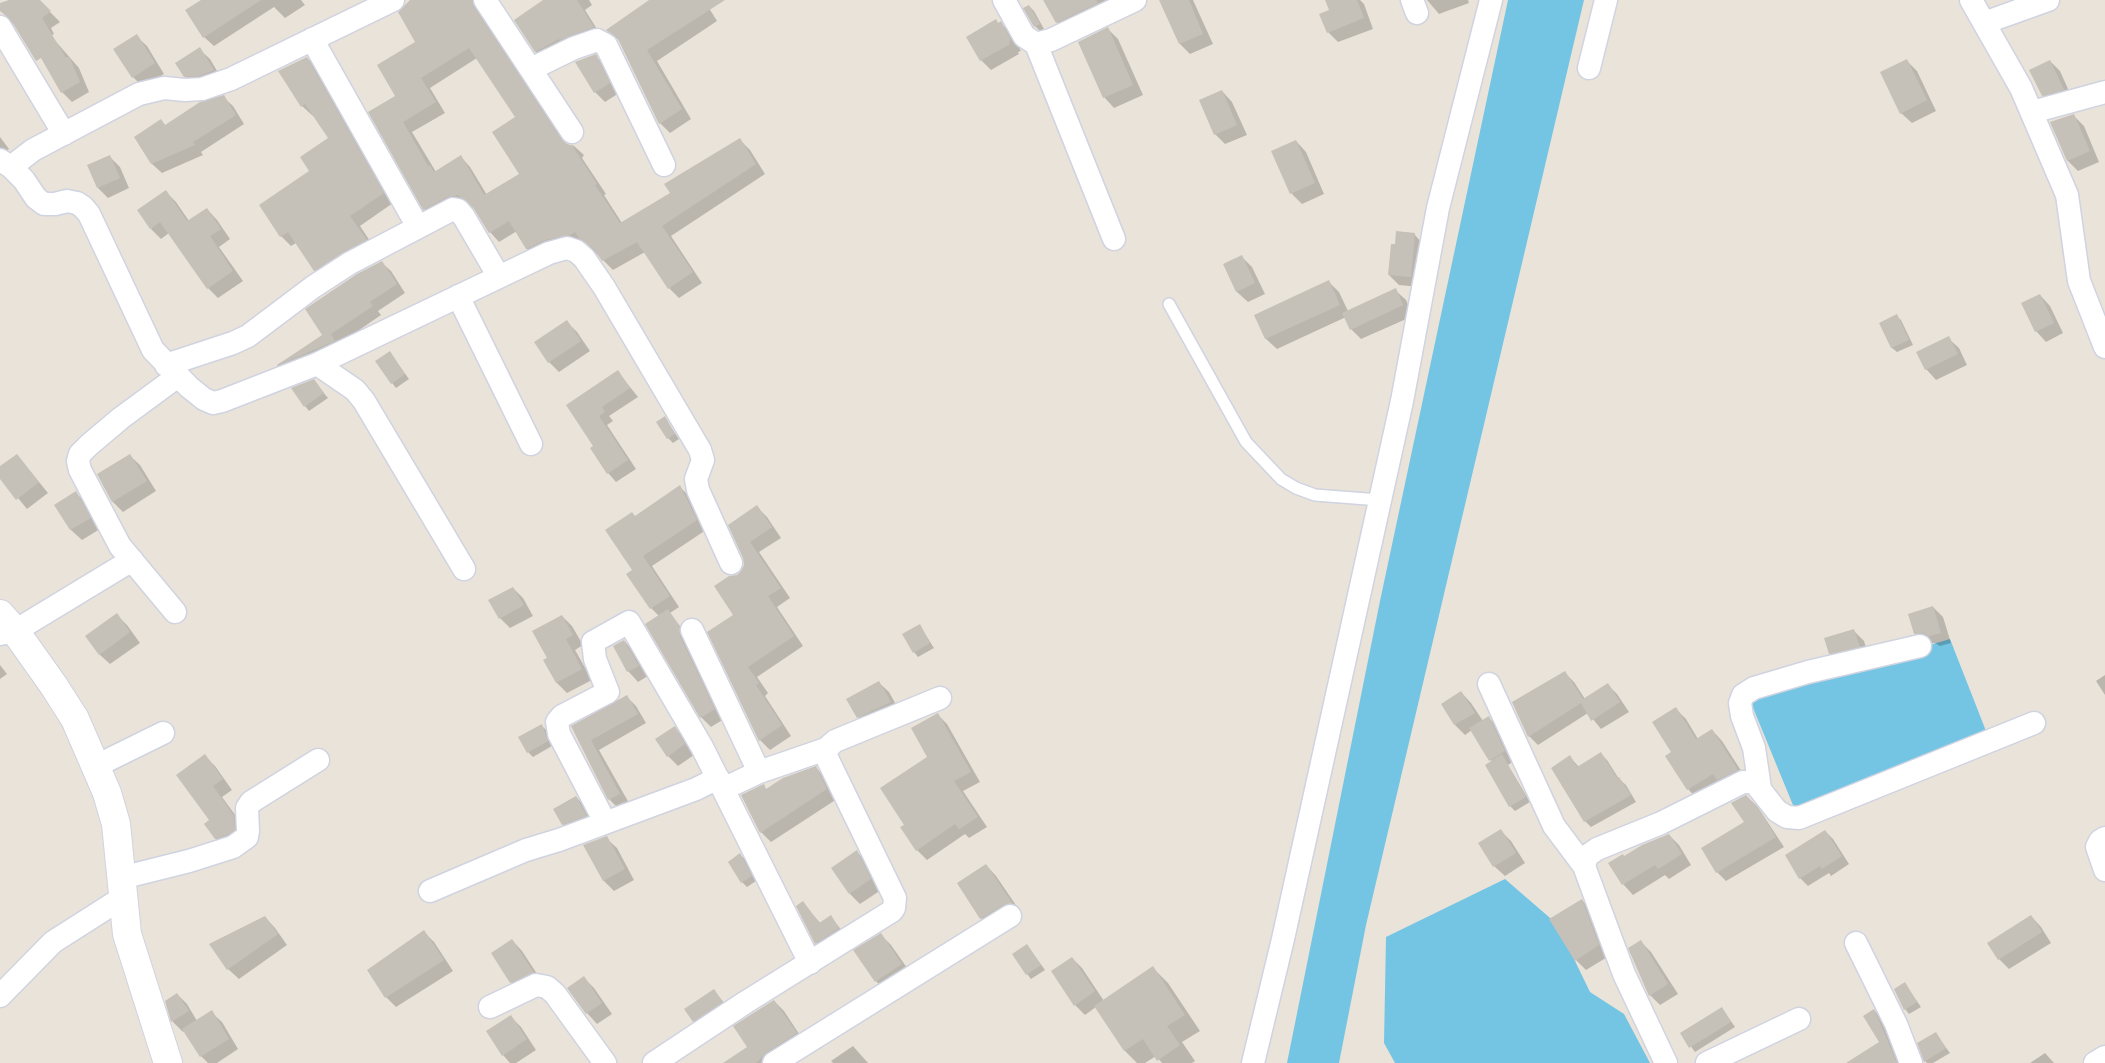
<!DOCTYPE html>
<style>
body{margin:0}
canvas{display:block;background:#e9e3da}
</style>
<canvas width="2105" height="1063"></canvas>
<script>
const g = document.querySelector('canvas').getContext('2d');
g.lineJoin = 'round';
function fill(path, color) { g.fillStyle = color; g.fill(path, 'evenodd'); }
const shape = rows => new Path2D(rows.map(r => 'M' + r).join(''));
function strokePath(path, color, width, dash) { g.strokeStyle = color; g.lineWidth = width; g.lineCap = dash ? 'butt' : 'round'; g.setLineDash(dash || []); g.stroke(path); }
fill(shape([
 [1508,0,1584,0,1366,925,1339,1063,1287,1063,1380,601],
 [1950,639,1986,731,1795,810,1749,698],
 [1505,879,1557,924,1590,992,1624,1014,1650,1063,1395,1063,1384,1043,1386,937]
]), '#74c5e4');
fill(shape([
 [14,0,38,0,60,22,51,28,54,34,32,45,0,9,0,4],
 [202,0,301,0,305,5,285,18,274,7,214,46,204,37],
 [413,0,481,0,484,18,567,145,574,146,584,155,582,158,606,194,604,195,622,223,672,193,740,140,750,150,765,174,671,236,702,283,679,298,669,288,645,252,613,270,585,242,537,259,527,249,517,231,499,242,490,232,477,210,469,204,457,207,434,219,424,209,370,112,397,96,417,42],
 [477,58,517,117,521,175,487,195,470,167,461,157,436,172,412,132,445,113,430,88],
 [545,0,589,0,592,5,585,10,602,37,545,61,536,52,515,20],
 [651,0,704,0,717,21,657,61,691,119,670,133,660,123,621,42,608,30],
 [1052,0,1132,0,1067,33,1057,22],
 [1163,0,1193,0,1213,44,1190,54,1180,44,1161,1],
 [1338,0,1360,0,1364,4,1373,29,1338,42,1328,32,1331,11],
 [1427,0,1468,0,1469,3,1439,14],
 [1029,6,1034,11,1044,29,1040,31,1035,26],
 [1000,23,1011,33,1021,51,1018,52,1019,54,991,70,981,60],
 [1108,29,1118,39,1143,95,1114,108,1104,97],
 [51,36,79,68,89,92,72,102,62,92],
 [136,36,147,46,164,74,143,87,133,77],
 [199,49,210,59,223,81,196,86,185,76],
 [595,56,606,66,619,93,605,102,595,92],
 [307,58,317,68,393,203,360,226,376,250,325,280,315,270,296,243,291,246,281,236,311,171,330,138,314,115,313,116,302,106],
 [1906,60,1917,71,1936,111,1912,123,1901,113],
 [2050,61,2060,71,2073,100,2053,105,2043,95],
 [1222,91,1232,102,1247,135,1225,144,1215,134],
 [223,97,233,106,244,124,201,152,203,155,162,173,152,164,136,137,161,121,166,126],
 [2074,116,2084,126,2099,162,2078,171,2068,161],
 [0,137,9,149,0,156],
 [1296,141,1306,152,1324,194,1302,204,1292,194,1273,152],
 [110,157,120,167,129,188,108,198,98,188],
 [166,192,176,202,189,221,207,209,217,220,230,239,219,247,243,281,218,298,208,288,169,233,161,239,151,229],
 [1414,234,1424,245,1420,287,1399,285,1389,275,1396,245],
 [1242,257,1252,267,1265,294,1248,302,1237,292,1225,265],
 [382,263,391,271,405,293,378,311,381,315,339,344,285,373,277,365,324,335],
 [1329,282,1339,292,1348,311,1395,290,1406,300,1413,316,1361,339,1351,329,1346,317,1277,349,1266,339,1256,315],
 [2040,295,2050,306,2063,333,2046,342,2036,331],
 [1896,316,1901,320,1913,345,1897,352,1892,348,1881,323],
 [567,322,577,332,590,351,559,372,549,362],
 [1948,338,1959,348,1967,365,1936,380,1926,369],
 [390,353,409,379,396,388,392,383],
 [618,372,638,397,609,416,613,421,607,425,636,469,616,482,608,473,595,446,567,406],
 [314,381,328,398,309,411,305,406],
 [664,417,679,439,673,443,668,438],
 [17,455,48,493,27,509,0,476,0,468],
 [129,455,140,465,156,491,123,512,113,502,99,474],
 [680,487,690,497,706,530,652,566,679,607,670,613,689,638,724,719,711,727,701,717,647,624,659,616,651,608,633,571],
 [76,493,86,503,100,529,82,540,71,530,56,505],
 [757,507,767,517,781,538,759,552,790,598,777,607,803,646,757,677,768,693,765,696,791,736,770,750,760,740,735,615,737,576,742,572,745,565],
 [513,588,523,598,533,616,510,628,500,618],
 [1933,607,1943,617,1951,643,1940,646,1935,643,1925,644,1915,633],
 [117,615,127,625,140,643,110,664,99,654],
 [562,616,572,626,583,645,575,650,592,680,567,693,557,683,545,660,548,658],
 [920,626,934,648,918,657,914,652],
 [1854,631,1864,641,1869,657,1840,663,1830,653],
 [624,641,634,651,648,676,638,682,628,671],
 [0,665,7,674,0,679],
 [1565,673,1574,682,1585,699,1608,685,1617,694,1629,712,1601,729,1588,713,1538,745,1529,736],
 [2105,675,2105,695,2096,681],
 [878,682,889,692,900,712,868,727,858,717],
 [1461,692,1471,703,1483,721,1489,718,1499,728,1514,761,1508,765,1530,802,1515,811,1510,806,1487,766,1492,762,1472,730,1465,735,1455,725],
 [627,697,636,706,646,723,599,750,629,803,619,809,610,800,573,727],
 [1676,709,1686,719,1698,739,1712,730,1722,741,1747,780,1698,800,1688,789,1673,752],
 [938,715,947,724,980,782,963,791,987,827,969,838,965,834,927,860,917,850,906,825,929,757],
 [541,725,546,730,552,746,533,757,528,752],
 [675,728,685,738,694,755,678,766,668,756],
 [1601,754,1607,760,1619,779,1626,785,1636,802,1591,827,1585,821,1570,757,1579,767],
 [205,756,215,766,232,790,222,797,244,827,226,849,215,838,211,821],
 [816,768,826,778,837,799,771,842,761,832,763,786,767,790],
 [576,797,586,807,596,826,573,834,563,824],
 [1747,797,1757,806,1784,847,1726,881,1717,872,1745,823],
 [1501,831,1511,841,1525,863,1505,876,1494,866],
 [1825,831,1833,839,1849,864,1831,876,1829,873,1808,886,1800,878],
 [1669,835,1679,845,1691,865,1669,879,1665,875,1633,895,1623,884,1625,857],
 [606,838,617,848,634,880,614,891,604,881,585,846],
 [857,852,867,862,881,890,860,904,850,894],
 [740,855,745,859,756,881,747,887,742,882],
 [986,865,996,876,1022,914,1014,915,991,929,981,918,958,884],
 [1582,900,1592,911,1609,956,1586,970,1576,960],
 [803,903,821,924,831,917,847,937,824,951,816,943],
 [2031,916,2041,927,2051,943,2009,969,1999,959],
 [265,917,275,928,287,945,239,979,228,969,211,945],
 [424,932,434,942,453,971,396,1007,386,997],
 [881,935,891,945,912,975,886,992,876,981,855,951],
 [512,940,522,951,543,983,521,992,511,982],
 [1641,942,1651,952,1678,994,1660,1005,1650,995],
 [1027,945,1045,970,1031,979,1027,974],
 [1072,958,1082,968,1104,1001,1153,968,1168,983,1200,1031,1182,1042,1195,1061,1192,1063,1162,1063,1156,1056,1145,1063,1137,1063,1125,1051,1096,1007,1085,1015,1075,1005],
 [584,978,594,988,612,1014,597,1024,587,1013],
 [1905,984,1921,1007,1909,1014,1905,1009],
 [714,991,732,1012,704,1031,694,1021],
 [177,994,187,1004,197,1021,211,1012,222,1022,238,1049,217,1063,208,1063,201,1056,185,1030,183,1032,173,1022,166,1001],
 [774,1001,784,1011,805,1043,775,1063,731,1063,748,1047],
 [1722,1008,1735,1027,1695,1052,1681,1033],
 [1874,1010,1882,1018,1901,1063,1856,1063,1881,1042],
 [511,1017,521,1027,536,1050,516,1063,510,1063,503,1055],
 [1935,1033,1950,1053,1933,1063,1927,1063,1925,1061],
 [853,1046,868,1063,833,1063,831,1061],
 [2045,1053,2054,1063,2030,1063]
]), '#0003');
fill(shape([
 [9,0,40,0,51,11,42,18,66,58,69,56,80,82,61,93,41,58,36,61,11,20,0,11,0,3],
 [201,0,261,0,203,38,185,10],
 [410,0,472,0,474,7,561,139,567,144,575,146,573,147,597,184,595,185,620,223,670,193,664,184,740,138,756,164,662,226,693,272,668,289,637,242,602,261,593,248,579,238,575,232,570,235,545,240,526,249,509,221,489,233,474,209,458,195,447,197,423,210,368,112,395,96,377,65,415,42,398,12],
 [469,48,515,117,492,132,519,174,484,195,461,155,434,172,430,165,428,166,403,122,436,102,421,78],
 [543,0,577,0,594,27,560,40,559,39,535,52,514,20],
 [649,0,725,0,647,50,682,109,659,124,618,39,606,30],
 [1043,0,1096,0,1098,3,1056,23],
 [1159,0,1189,0,1203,34,1179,44],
 [1325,0,1357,0,1364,18,1327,33,1319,14,1329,10],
 [1029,5,1040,24,1034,27,1023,8],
 [996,19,998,23,1001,21,1011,40,1009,42,1010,44,980,61,966,37],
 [1108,27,1133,85,1103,98,1078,42],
 [137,34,155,63,132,78,113,49],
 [200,47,214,70,199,76,184,77,175,63],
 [596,54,610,83,594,93,575,62],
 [307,57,384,193,350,216,367,240,314,271,288,232,280,237,259,205,309,171,300,157,328,138,305,104,301,107,278,71],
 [1907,59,1927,100,1900,114,1880,72],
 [2050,60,2064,90,2042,96,2029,70],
 [1222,90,1237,125,1214,135,1199,100],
 [224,95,236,115,193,142,195,145,151,164,134,137,161,119,165,125,200,102],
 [2074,114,2090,151,2067,161,2050,122],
 [1296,140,1315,183,1290,194,1271,151],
 [110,155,120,178,97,188,87,165],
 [166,190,187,221,207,208,221,229,210,236,233,271,207,289,160,222,150,229,137,210],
 [1396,231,1415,233,1411,277,1388,275,1391,244,1395,244],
 [1242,255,1255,283,1236,292,1223,264],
 [382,261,397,284,370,302,373,306,331,334,335,341,276,366,322,335,305,309,357,274],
 [1329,280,1340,305,1265,339,1254,315],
 [1396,288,1403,305,1350,330,1342,313],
 [2040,294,2054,323,2035,332,2021,303],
 [1897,314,1909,340,1891,348,1879,323],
 [567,320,581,341,548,363,534,342],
 [1949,336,1958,354,1925,370,1916,352],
 [390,351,405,374,391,384,375,361],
 [618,370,630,388,602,407,605,412,599,416,628,460,607,474,590,448,593,446,566,405],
 [314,379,324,393,304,407,291,388],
 [665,416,675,434,667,439,656,422],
 [17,454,39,482,16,500,0,479,0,466],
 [130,454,147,481,112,502,97,474],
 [680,485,697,520,643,556,670,596,650,609,626,574,632,570,605,530,632,512,635,516],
 [76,491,91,518,70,530,54,505],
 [757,505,772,527,750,542,781,588,768,596,794,636,748,667,759,683,756,685,782,725,759,741,707,632,733,615,714,586,729,576,737,575,741,571,744,565,743,558,728,525],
 [513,587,524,605,499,619,488,600],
 [1933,606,1941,633,1929,636,1923,633,1914,634,1908,614],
 [668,609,680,627,680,636,715,709,700,718,645,624],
 [117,613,130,632,99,655,85,636],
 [562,615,573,635,566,639,582,669,556,683,543,660,547,658,532,631],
 [920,624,930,643,913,653,902,634],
 [1854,629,1860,647,1829,654,1824,638],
 [624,640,639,666,627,672,613,646],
 [1565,671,1583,699,1608,683,1620,702,1591,721,1581,703,1528,737,1512,702],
 [879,681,891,702,857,718,846,699],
 [1461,691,1475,713,1454,725,1441,704],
 [627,695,638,714,591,740,620,794,608,800,571,726],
 [1676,707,1696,739,1712,729,1738,770,1717,780,1713,774,1687,790,1665,756,1671,752,1652,722],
 [938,713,971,772,954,781,978,817,959,829,955,824,916,851,900,827,904,825,880,788,927,757,911,728],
 [1489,716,1505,751,1489,761,1469,728],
 [542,724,548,741,527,753,518,737],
 [675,726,685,744,667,757,655,739],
 [1601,752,1617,778,1619,777,1631,795,1584,822,1551,768,1570,755,1577,767],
 [205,754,223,779,213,786,234,816,235,830,227,835,215,839,204,824,209,820,176,775],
 [1502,754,1526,797,1509,807,1485,765],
 [816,766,827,789,760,833,741,795,764,784,766,789,783,778],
 [1746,795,1758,808,1776,837,1716,873,1701,848,1744,822,1731,803],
 [576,796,587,816,562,825,553,809],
 [1501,829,1516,853,1493,867,1478,843],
 [1825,830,1842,856,1822,869,1820,866,1799,879,1785,855],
 [1669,834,1682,854,1658,869,1655,865,1622,885,1608,863,1623,854,1624,856,1642,845],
 [607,836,625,869,603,881,583,845],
 [857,850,871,879,849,894,831,868],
 [740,853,752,876,741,883,728,862],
 [986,864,1013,904,1003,905,980,919,957,883],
 [1582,899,1599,945,1575,961,1549,919],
 [803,901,819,923,831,915,839,928,815,944,796,906],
 [2031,915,2042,932,1998,960,1987,943],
 [265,916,278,934,227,970,209,944],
 [424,930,444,960,385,998,367,970],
 [881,933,902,964,875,982,853,950],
 [512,939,534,973,510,983,491,953],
 [1641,940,1668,984,1649,996,1628,948],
 [1027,944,1041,965,1026,975,1012,954],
 [1072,957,1095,991,1074,1006,1051,971],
 [1153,966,1185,1015,1167,1026,1180,1045,1157,1061,1143,1039,1124,1051,1094,1006],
 [584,976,602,1003,586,1014,567,988],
 [1905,982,1917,1002,1904,1010,1894,989],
 [714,989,723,1002,693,1022,684,1009],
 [177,993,189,1011,171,1022,165,1001],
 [774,1000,797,1033,767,1052,756,1063,723,1063,747,1047,733,1026],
 [1722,1007,1731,1022,1689,1048,1680,1033],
 [1874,1009,1897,1063,1846,1063,1879,1042,1863,1016],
 [212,1010,229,1039,200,1057,182,1029],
 [511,1015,527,1039,502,1056,486,1031],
 [1936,1032,1946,1048,1924,1062,1917,1043]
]), '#c5c1b9');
const service = shape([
 [1169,304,1246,442,1281,479,1296,488,1315,495,1380,500]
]);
const minor = shape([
 [485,0,572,132],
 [1004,0,1024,36,1036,44,1051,40,1135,0],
 [1412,0,1417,13],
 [1971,0,2021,88,2067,195,2079,281,2105,347],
 [1984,23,2048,0],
 [0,27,64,134],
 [312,39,418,227],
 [1036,44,1114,239],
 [1589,68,1606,0],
 [531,69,574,48,597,40,606,45,664,165],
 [2032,112,2105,92],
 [0,160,11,167,24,180,36,198,44,204,55,204,67,201,77,203,83,207,89,214,153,350,189,387,204,399,213,403,222,401,317,364,549,253,567,248,576,251,584,258,604,287,700,450,703,460,696,479,698,490,731,563],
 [11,167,33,150,139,94,164,88,185,90,202,89,231,79,393,0],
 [458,296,531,444],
 [317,364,355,390,364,401,464,569],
 [166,365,233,343,248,336,313,287,350,263,453,209,458,210,464,217,499,277],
 [175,612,120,546,80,470,78,461,80,454,89,445,121,418,178,376],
 [692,630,759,772],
 [0,634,15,631,132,560],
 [1489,684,1554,826,1584,866],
 [96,766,163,733],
 [1760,788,1754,748,1742,716,1740,703,1743,695,1754,688,1808,672,1920,646],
 [723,789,759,772,826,749],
 [605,822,559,734,557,722,562,716,608,692,595,659,593,642,629,622,702,747,810,963],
 [2105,838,2100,841,2097,847,2105,870],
 [121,878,189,861,233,847,247,837,248,831,247,808,251,802,318,760],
 [430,891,526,850,559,840,696,789,718,778],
 [1856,943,1896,1024,1911,1063],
 [0,996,53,942,122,898],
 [490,1007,536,985,547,987,555,994,605,1063],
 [654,1063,746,1002,892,911,894,908,895,898,827,758,826,749,835,741,940,698],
 [774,1063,1010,916],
 [1253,1063,1283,939,1402,401,1438,208,1491,0],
 [1666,1063,1624,974,1584,866,1587,856,1597,849,1661,823,1743,782,1754,782,1777,811,1787,817,1799,818,2034,723],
 [1707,1063,1799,1019],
 [2095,1063,2105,1057]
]);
const tertiary = shape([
 [0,614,15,631,54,686,75,719,107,793,116,824,127,934,168,1063]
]);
strokePath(service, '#d0d3e0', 14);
strokePath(minor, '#d0d3e0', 25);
strokePath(tertiary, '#d0d3e0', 30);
strokePath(service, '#fff', 11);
strokePath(minor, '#fff', 22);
strokePath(tertiary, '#fff', 28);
</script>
